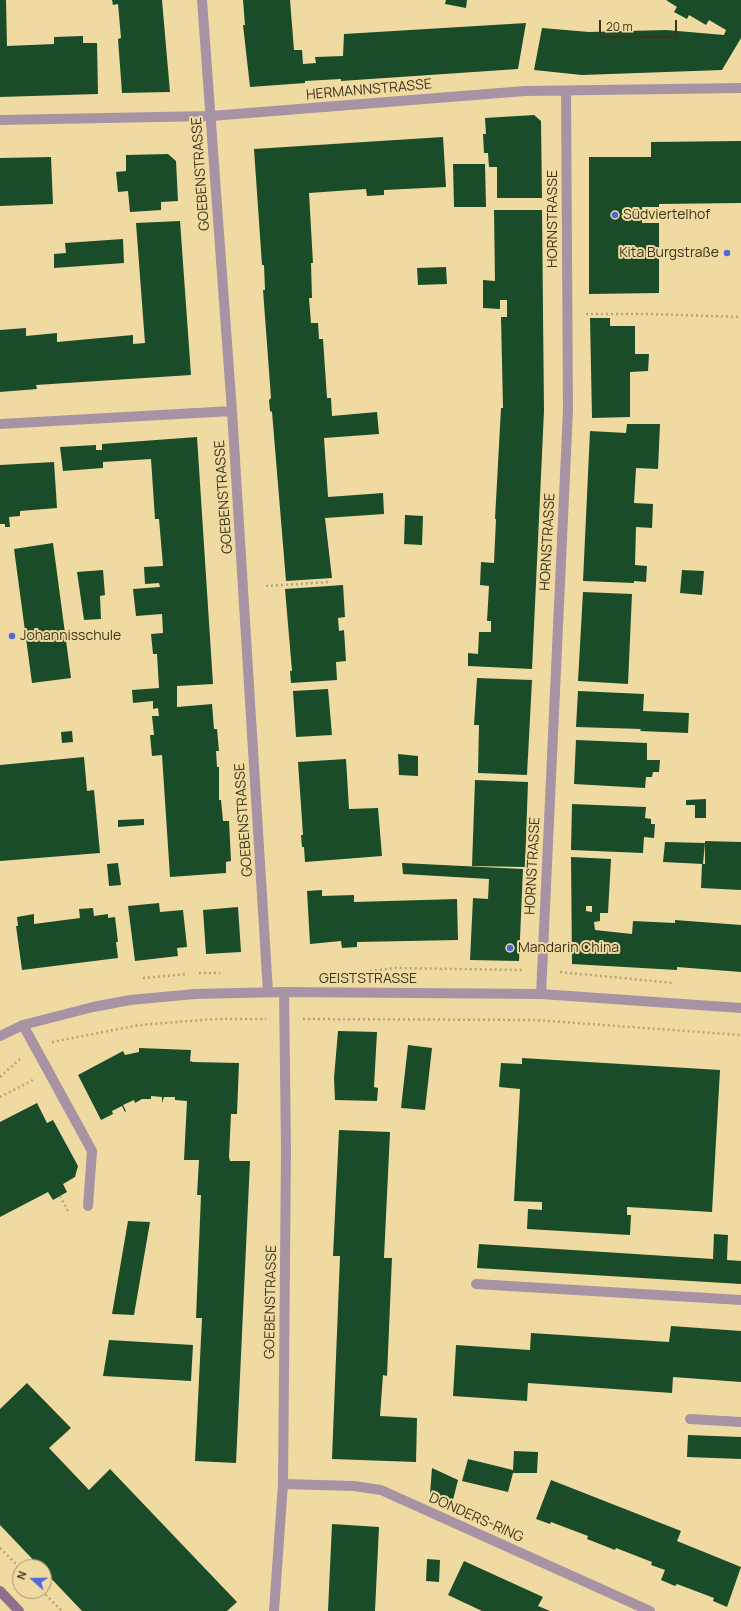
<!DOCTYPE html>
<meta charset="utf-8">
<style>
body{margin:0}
#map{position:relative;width:741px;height:1611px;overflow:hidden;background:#efdba1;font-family:Manrope,sans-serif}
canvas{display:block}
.north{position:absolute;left:12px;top:1559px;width:40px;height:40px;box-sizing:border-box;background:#efdba1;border:1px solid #a7986c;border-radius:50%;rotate:290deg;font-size:11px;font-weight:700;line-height:16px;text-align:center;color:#3c341c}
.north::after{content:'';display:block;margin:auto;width:14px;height:18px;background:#5067dc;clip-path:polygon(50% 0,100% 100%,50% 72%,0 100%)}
.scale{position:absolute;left:599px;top:20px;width:78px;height:18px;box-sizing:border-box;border:2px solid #3c341c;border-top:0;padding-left:5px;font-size:12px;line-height:14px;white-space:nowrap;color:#3c341c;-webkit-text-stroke:3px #efdba1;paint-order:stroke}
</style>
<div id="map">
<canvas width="741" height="1611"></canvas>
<div class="north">N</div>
<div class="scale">20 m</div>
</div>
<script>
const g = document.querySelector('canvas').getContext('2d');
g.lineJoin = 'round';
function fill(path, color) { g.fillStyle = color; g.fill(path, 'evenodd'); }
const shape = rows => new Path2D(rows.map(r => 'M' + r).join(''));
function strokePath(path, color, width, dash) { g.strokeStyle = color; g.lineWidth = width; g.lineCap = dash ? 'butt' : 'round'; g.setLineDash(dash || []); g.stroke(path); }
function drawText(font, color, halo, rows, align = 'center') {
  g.font = font + ' Manrope,sans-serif'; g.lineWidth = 4; g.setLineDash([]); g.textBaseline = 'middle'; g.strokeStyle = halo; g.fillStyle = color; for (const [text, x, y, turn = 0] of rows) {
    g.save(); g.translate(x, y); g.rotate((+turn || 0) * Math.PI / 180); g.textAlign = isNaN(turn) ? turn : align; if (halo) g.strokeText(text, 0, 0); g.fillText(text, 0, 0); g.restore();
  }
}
fill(shape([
 [0,0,6,0,7,46,54,44,54,37,83,36,83,43,97,43,98,94,0,97],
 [112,0,162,0,170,92,122,93,118,39,121,38,118,4,113,5],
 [243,0,290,0,294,50,302,50,303,64,316,63,315,57,343,56,344,34,526,23,518,69,341,81,341,79,305,81,305,83,250,87,243,25,245,25],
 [446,0,467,0,466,8,445,4],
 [666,0,741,0,741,38,722,70,582,75,534,70,542,28,589,32,666,30,724,35,726,30,709,20,706,25,689,15,687,19,674,12,677,7],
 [534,115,541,121,542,198,497,198,497,167,489,167,488,153,484,153,483,134,486,134,485,118],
 [443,137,446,187,384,190,384,195,367,196,366,189,309,193,313,263,311,263,312,298,309,298,311,323,318,323,319,339,323,339,327,398,331,398,332,416,377,412,379,434,324,438,328,497,383,493,384,514,325,518,332,578,286,581,272,412,270,411,269,400,271,398,263,290,265,290,264,265,262,265,254,149],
 [741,141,741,203,659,204,659,207,642,207,642,223,659,223,659,293,589,294,589,157,651,157,651,142],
 [168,154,176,161,178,201,161,202,161,210,130,212,128,191,118,192,116,172,126,171,126,155],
 [51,157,53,204,0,206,0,158],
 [453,164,485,164,486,207,454,207],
 [494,210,542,210,544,411,532,669,468,666,468,653,478,654,479,632,491,632,491,621,487,621,489,586,480,585,481,562,494,563,496,519,495,519,501,408,503,408,501,317,507,317,507,300,500,300,500,309,483,308,483,280,495,281],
 [180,221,191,375,36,385,37,389,0,392,0,330,26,328,26,336,57,333,57,342,133,335,133,344,145,343,136,223],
 [123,239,124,263,54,268,54,254,66,253,65,243],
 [446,267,447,284,418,285,417,268],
 [590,318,610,318,610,326,635,326,635,354,649,354,648,371,630,372,630,417,592,418],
 [627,424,660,424,658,469,636,468,634,503,653,504,652,528,636,527,635,565,647,566,646,582,634,581,634,583,583,581,590,431,626,433],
 [197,437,213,684,177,686,177,707,212,704,214,729,217,729,219,751,216,751,217,767,219,767,219,800,221,800,223,821,229,821,231,861,226,862,226,873,170,877,162,755,152,756,150,735,154,735,152,716,159,716,158,708,153,709,153,701,133,703,132,690,159,688,157,654,153,654,151,634,163,633,162,614,136,616,133,589,160,587,159,583,145,584,144,567,163,566,159,519,155,519,151,459,103,462,103,468,63,471,60,447,96,445,96,450,102,450,102,444],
 [54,462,57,508,20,511,20,516,9,517,10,527,5,527,5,524,0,524,0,465],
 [405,515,423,516,422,545,404,544],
 [53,543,71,678,32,683,14,549],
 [103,570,105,595,100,596,101,619,84,620,77,572],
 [682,570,704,571,702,595,680,593],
 [343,585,345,617,338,618,339,631,344,630,346,661,336,662,337,680,291,683,290,671,292,671,285,589],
 [583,592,632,594,628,684,578,681],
 [477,678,532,680,527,775,478,773,479,725,474,725],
 [328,689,332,735,296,737,293,691],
 [578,691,644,694,643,711,689,713,688,733,640,731,641,729,576,727],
 [72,731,73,742,62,743,61,732],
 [576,740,647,743,647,760,660,760,659,772,653,772,652,777,646,777,645,788,574,784],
 [398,754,418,756,418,776,399,775],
 [84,757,87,791,94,790,100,853,0,861,0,765],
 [346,759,349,809,378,808,382,856,305,862,304,847,302,847,301,835,303,835,298,762],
 [475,780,528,782,525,867,472,866],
 [706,799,706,818,695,818,695,805,686,805,686,800],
 [572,804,646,807,645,818,651,819,651,824,655,824,654,838,644,837,643,853,571,850],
 [144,819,144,825,118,827,118,820],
 [705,841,741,842,741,890,701,888,702,864,705,864],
 [665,842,705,843,703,864,663,862],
 [571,857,611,859,608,913,600,913,600,921,594,922,595,930,632,934,633,921,675,923,675,920,741,925,741,972,677,967,677,970,572,964],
 [586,906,592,906,592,912,586,911],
 [118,863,121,885,109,886,107,864],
 [402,863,523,869,519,961,470,960,473,898,488,899,489,879,403,874],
 [322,890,322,896,354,895,354,902,457,899,458,940,357,942,357,947,342,948,341,941,310,944,307,891],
 [159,903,160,912,183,910,187,947,177,948,178,956,135,961,128,906],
 [238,907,241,952,206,954,203,910],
 [93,908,94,916,108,914,108,918,115,917,118,942,116,942,118,958,22,970,16,926,18,926,17,917,34,914,34,924,80,918,79,909],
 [338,1031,377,1032,374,1087,378,1088,377,1101,335,1100,334,1078],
 [408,1045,432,1048,425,1110,401,1108],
 [139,1048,191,1050,190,1061,193,1062,239,1063,237,1114,231,1114,229,1157,230,1161,250,1161,236,1463,195,1461,202,1318,196,1318,201,1195,197,1195,199,1160,184,1160,187,1101,175,1100,175,1097,164,1097,162,1103,162,1097,151,1096,151,1099,142,1099,135,1103,134,1100,123,1105,126,1111,125,1112,122,1106,112,1111,113,1114,101,1120,78,1075,123,1051,125,1055,139,1052],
 [522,1058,720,1070,712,1212,627,1207,627,1215,631,1215,630,1235,527,1229,528,1209,542,1210,542,1202,514,1201,520,1089,499,1087,501,1063,522,1064],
 [37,1103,47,1123,53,1120,78,1166,75,1177,63,1184,67,1192,53,1200,48,1192,0,1217,0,1122],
 [339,1130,390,1132,384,1258,392,1258,387,1376,383,1375,380,1416,417,1418,416,1462,332,1459,340,1256,333,1256],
 [128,1221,150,1222,134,1315,112,1314],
 [714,1234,728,1235,727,1260,741,1261,741,1284,477,1268,479,1244,713,1259],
 [671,1326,741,1331,741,1382,673,1377,672,1393,528,1383,527,1401,453,1396,456,1345,530,1350,531,1333,669,1342],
 [109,1340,193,1345,191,1381,103,1376],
 [27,1383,71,1428,49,1448,89,1490,110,1469,237,1602,227,1611,82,1611,44,1571,44,1567,40,1567,0,1525,0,1409],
 [688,1435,741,1437,741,1459,687,1457],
 [514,1451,538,1452,537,1473,513,1473,508,1492,462,1481,468,1459,513,1470],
 [432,1468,458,1480,452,1504,430,1494],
 [551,1480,681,1531,677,1541,741,1567,727,1607,713,1601,714,1598,677,1584,675,1586,661,1580,665,1570,651,1565,652,1562,616,1548,615,1550,587,1539,588,1536,551,1522,550,1524,536,1519],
 [332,1524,379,1527,375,1611,328,1611],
 [427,1559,440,1560,439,1582,426,1581],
 [464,1561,543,1597,538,1606,550,1611,482,1611,448,1595]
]), '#1b4c2a');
strokePath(shape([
 [586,314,651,314,741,317],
 [266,586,329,582],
 [365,972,395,968,523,970],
 [560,972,673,983],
 [199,973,220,973],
 [143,978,188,974],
 [303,1019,535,1020,741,1035],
 [52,1042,139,1025,215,1019,266,1019],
 [0,1077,21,1058],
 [0,1097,33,1080],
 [60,1196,69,1213],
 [0,1548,20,1568],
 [42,1591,62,1611]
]), '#b6a677', 2.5, [2, 3]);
strokePath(shape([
 [23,1025,92,1151,88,1206],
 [476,1284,741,1300],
 [690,1419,741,1422]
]), '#a893a5', 10);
strokePath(shape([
 [202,0,232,411,268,992],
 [0,120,211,116,525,91,741,88],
 [0,424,232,411],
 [541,994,568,410,566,91],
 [283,1484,354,1486,381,1490,650,1611],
 [274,1611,283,1484,286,1150,284,992]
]), '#a893a5', 10);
strokePath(shape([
 [0,1036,23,1025,93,1007,130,1000,195,994,284,992,541,994,741,1008]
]), '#a893a5', 10);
strokePath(shape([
 [0,1591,19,1611]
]), '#8e708a', 10);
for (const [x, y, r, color] of [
 [615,215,4,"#5067dc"],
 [727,253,4,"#5067dc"],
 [12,636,4,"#5067dc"],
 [510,948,4,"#5067dc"]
]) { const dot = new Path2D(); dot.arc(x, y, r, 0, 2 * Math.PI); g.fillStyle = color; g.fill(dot); strokePath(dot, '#efdba1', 1.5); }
drawText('14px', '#3c341c', '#efdba1', [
 ["HERMANNSTRASSE",369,90,-5],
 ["GOEBENSTRASSE",201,174,-94],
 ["HORNSTRASSE",553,219,-90],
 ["GOEBENSTRASSE",224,497,-94],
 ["HORNSTRASSE",548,542,-87],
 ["GOEBENSTRASSE",244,820,-94],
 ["HORNSTRASSE",533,866,-87],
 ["GEISTSTRASSE",368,979],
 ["GOEBENSTRASSE",271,1302,-89],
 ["DONDERS-RING",476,1518,24]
]);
drawText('14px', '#3c341c', '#efdba1', [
 ["Südviertelhof",623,215],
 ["Kita Burgstraße",719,253,"right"],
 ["Johannisschule",20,636],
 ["Mandarin China",518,948]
], 'left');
</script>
